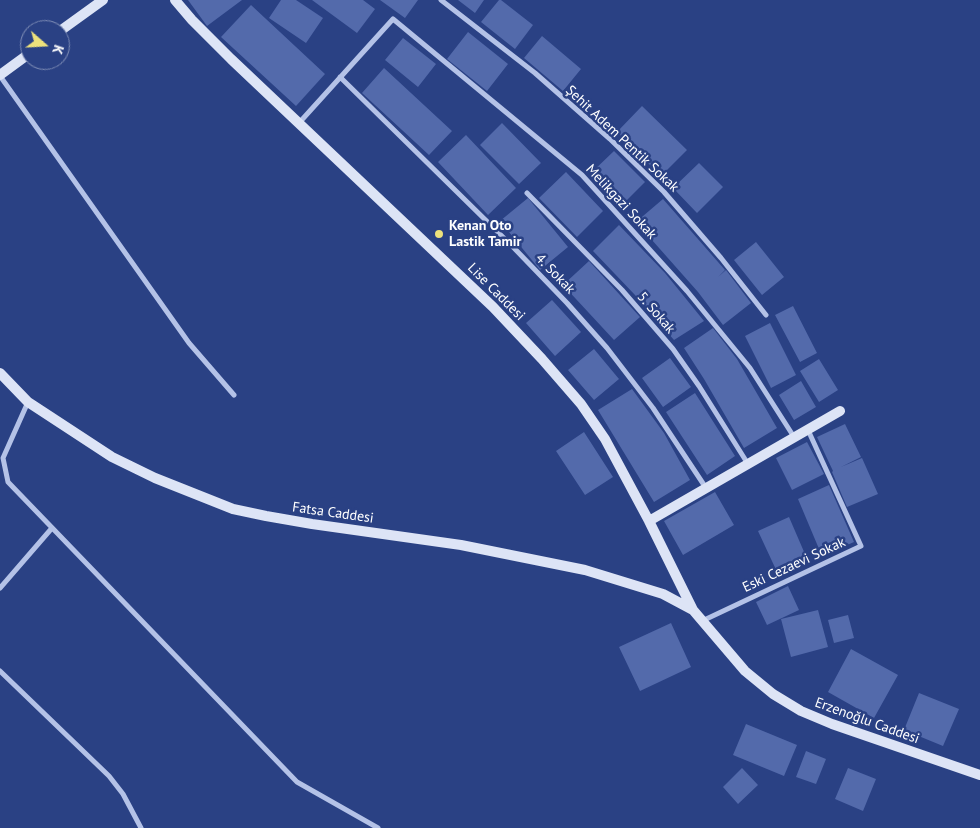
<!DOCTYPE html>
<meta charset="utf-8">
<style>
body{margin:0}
#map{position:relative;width:980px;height:828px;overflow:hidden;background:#2a4184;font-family:"PT Sans",sans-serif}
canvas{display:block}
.north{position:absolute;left:20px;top:20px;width:50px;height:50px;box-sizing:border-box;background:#2a4184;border:1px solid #7f8db5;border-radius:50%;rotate:109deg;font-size:14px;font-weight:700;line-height:20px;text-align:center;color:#fff}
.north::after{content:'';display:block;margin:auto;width:18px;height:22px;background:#ede17c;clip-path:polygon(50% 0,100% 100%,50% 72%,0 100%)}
</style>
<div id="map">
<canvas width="980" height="828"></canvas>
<div class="north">K</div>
</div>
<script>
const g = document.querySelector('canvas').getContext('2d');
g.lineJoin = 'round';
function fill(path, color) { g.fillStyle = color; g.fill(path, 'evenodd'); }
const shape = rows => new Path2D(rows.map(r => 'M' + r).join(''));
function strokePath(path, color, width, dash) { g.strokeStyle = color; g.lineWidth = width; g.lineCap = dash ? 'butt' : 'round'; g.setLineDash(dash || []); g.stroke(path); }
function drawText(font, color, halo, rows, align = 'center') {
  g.font = font + ' "PT Sans",sans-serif'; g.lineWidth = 5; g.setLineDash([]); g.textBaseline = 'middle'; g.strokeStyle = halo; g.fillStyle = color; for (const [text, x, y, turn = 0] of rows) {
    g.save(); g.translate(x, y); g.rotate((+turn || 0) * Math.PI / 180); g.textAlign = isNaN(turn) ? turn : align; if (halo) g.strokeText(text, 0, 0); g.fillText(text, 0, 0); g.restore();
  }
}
fill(shape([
 [188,0,242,0,207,26],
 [281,0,296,0,323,18,306,43,269,18],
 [312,0,363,0,375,9,357,33],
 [380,0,418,0,405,18],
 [458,0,484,0,475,13],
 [499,0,501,0,533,25,515,49,481,22],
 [251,5,325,74,296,106,221,37],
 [468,32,508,64,487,91,447,59],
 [542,36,581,69,563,91,524,58],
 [403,38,436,64,418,87,385,60],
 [384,68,452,131,429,155,362,93],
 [642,106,687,150,661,176,617,132],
 [502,123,541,163,519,184,480,145],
 [466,135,516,188,488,215,438,162],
 [614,151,645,182,621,206,590,174],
 [699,163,723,187,697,213,673,188],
 [566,172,603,211,577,237,539,198],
 [528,198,568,247,540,270,500,221],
 [663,199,725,270,718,277,726,270,751,303,723,325,698,292,636,222],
 [619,225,665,273,704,321,674,340,635,295,593,251],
 [756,242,784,277,762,295,734,260],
 [589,261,640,317,614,340,563,285],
 [552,300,581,332,555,356,526,323],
 [793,306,817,353,800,362,775,315],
 [770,323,796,375,771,388,745,336],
 [713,328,737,359,777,428,744,448,704,379,684,348],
 [594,349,619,379,594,400,568,370],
 [670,358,691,387,663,407,642,378],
 [819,359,838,390,819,402,800,371],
 [801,381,816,407,794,420,779,395],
 [632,389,664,433,690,480,654,502,598,410],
 [695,393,735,456,707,475,666,412],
 [845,424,861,457,841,467,862,458,878,494,847,507,832,472,833,471,817,437],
 [584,432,613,477,585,495,556,451],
 [807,442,824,474,792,490,776,458],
 [829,485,854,542,822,556,798,499],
 [715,492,734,525,683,555,664,521],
 [789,517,808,561,778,574,758,531],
 [788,586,799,610,767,625,756,602],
 [818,610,828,647,791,657,781,619],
 [848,615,854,638,834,643,828,620],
 [671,623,691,667,640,691,619,647],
 [851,649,898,675,874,718,828,692],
 [919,693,959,709,943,746,904,730],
 [746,724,797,745,784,776,733,755],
 [806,751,826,759,816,784,796,777],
 [742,768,758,785,738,804,723,787],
 [848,768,876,779,863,811,835,799]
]), '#536aab');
strokePath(shape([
 [441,0,535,73,610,139,664,192,721,258,766,315],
 [0,76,189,343,234,395],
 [340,77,514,248,567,303,607,348,653,408,706,488],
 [299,123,393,19,582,175,687,291,750,368,794,437],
 [527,193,622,290,673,349,699,386,748,464],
 [28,402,3,458,8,482,297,782,378,828],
 [0,588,52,528],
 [702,621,861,546,808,430],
 [0,671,109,776,123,794,141,828]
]), '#b4c2e7', 5);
strokePath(shape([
 [175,0,192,20,231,59,493,307,542,359,581,404,605,439,649,521,693,610,745,671,773,694,801,711,832,724,980,775],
 [60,31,103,0],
 [0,75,30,53],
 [0,373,28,402,112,457,155,478,233,509,266,516,312,524,461,545,585,570,663,594,693,610],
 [649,521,840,411]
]), '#dde4f6', 10);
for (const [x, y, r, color] of [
 [439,234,5,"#ede17c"]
]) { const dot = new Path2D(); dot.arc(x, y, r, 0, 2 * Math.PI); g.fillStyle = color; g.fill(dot); strokePath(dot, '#2a4184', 2); }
drawText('14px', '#fff', '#2a4184', [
 ["Şehit Adem Pentik Sokak",622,139,43],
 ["Melikgazi Sokak",621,202,47],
 ["4. Sokak",555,274,46],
 ["Lise Caddesi",496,292,45],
 ["5. Sokak",656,313,49],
 ["Fatsa Caddesi",333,513,8],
 ["Eski Cezaevi Sokak",794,565,-25],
 ["Erzenoğlu Caddesi",867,721,20]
]);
drawText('bold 14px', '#fff', '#2a4184', [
 ["Kenan Oto",449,226],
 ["Lastik Tamir",449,242]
], 'left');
</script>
